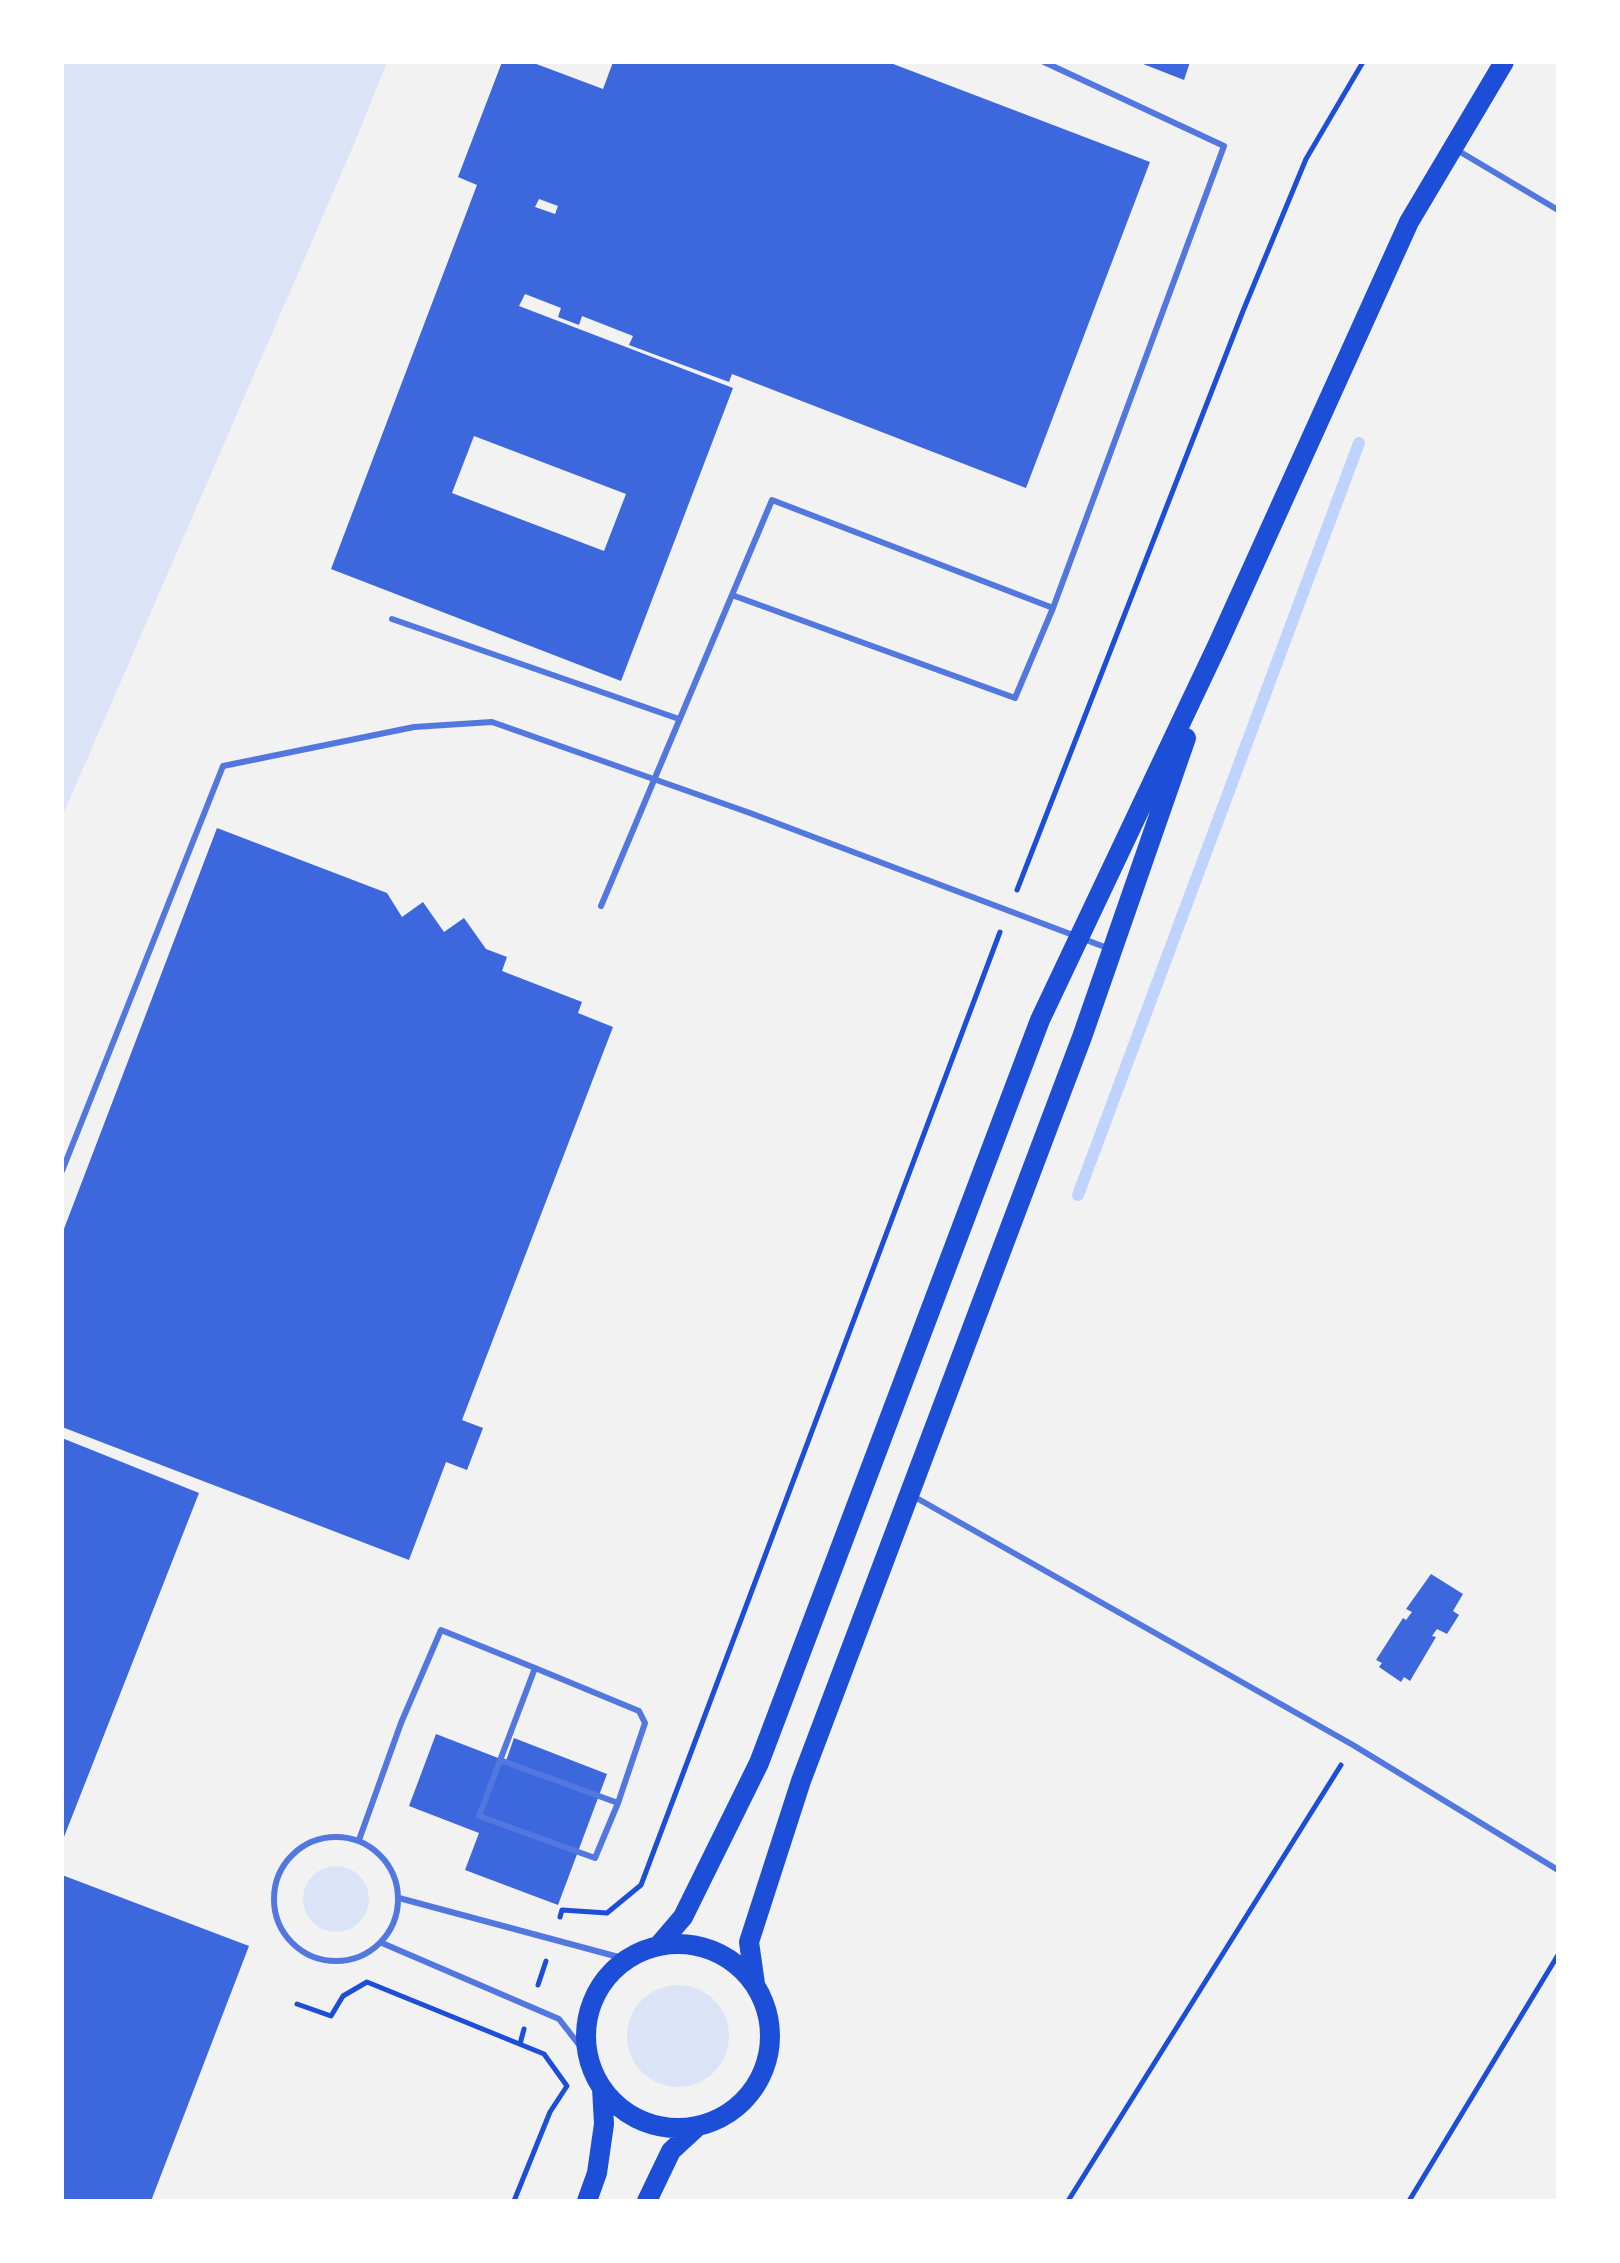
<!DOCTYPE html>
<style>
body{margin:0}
#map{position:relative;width:1620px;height:2263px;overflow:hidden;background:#f2f2f2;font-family:"DM Sans",sans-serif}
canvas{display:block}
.frame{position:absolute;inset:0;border:64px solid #fff;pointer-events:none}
</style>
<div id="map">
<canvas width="1620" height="2263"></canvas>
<div class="frame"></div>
</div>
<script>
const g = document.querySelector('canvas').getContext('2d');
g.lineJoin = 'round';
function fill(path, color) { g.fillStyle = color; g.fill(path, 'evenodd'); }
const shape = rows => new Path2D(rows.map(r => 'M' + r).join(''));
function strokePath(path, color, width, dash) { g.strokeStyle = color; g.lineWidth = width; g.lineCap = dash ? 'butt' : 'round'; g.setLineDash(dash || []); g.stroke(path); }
fill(shape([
 [62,62,387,62,352,149,62,817],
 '303 1899a33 33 0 1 1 66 0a33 33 0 1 1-66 0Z',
 '627 2036a51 51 0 1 1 102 0a51 51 0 1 1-102 0Z'
]), '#dbe4f7');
strokePath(shape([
 [1078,1195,1359,443]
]), '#bfd3fe', 12);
fill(shape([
 [502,62,531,62,603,89,613,62,888,62,1150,162,1026,488,732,374,729,382,629,345,633,336,582,316,579,325,558,317,561,308,525,294,519,306,733,388,621,681,331,569,477,185,458,177],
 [539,199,558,206,555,214,535,207],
 [474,436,626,494,604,551,452,493],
 [1138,62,1190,62,1184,80],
 [217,828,387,893,402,917,423,902,444,932,464,918,486,949,507,957,502,971,582,1002,578,1013,613,1027,462,1420,483,1428,467,1470,446,1462,409,1560,62,1427,62,1234],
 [62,1438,199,1493,62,1842],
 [1431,1574,1463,1594,1453,1611,1459,1615,1447,1634,1437,1629,1432,1636,1436,1637,1410,1681,1404,1677,1401,1682,1379,1667,1382,1663,1376,1660,1403,1618,1406,1620,1412,1612,1406,1609],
 [436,1734,506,1761,514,1738,607,1774,558,1905,465,1870,479,1833,409,1806],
 [62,1875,249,1946,151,2201,62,2201]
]), '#3d67dc');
strokePath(shape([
 [1017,890,1243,311,1306,159,1363,62],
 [560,1917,562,1910,607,1913,641,1885,1000,932],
 [538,1985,546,1961],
 [297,2004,331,2016,343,1996,367,1982,544,2054,567,2086,550,2112,514,2201],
 [520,2044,524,2029],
 [1068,2201,1341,1765],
 [1409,2201,1558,1955]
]), '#1d4ed8', 5);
strokePath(shape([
 [1457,150,1558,210],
 [732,595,1015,698,1053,608],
 [392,619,679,719],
 [601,906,772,500,1053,608,1224,146,1044,62],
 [62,1171,223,766,414,727,492,722,750,813,1110,949],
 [913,1496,1353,1745,1558,1870],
 [500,1760,618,1803],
 '274 1899a62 62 0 1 1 124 0a62 62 0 1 1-124 0Z',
 [359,1840,401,1723,441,1630,535,1668,639,1711,645,1723,618,1803,595,1858,479,1816,535,1668],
 [399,1898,626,1959],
 [382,1943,559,2019,587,2055]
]), '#5277de', 6);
strokePath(shape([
 '586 2036a92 92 0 1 1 184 0a92 92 0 1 1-184 0Z',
 [659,1945,683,1917,759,1763,1040,1020,1218,644,1409,222,1504,62],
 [755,1984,749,1942,801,1781,1082,1037,1186,738],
 [587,2201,597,2173,604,2124,602,2088],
 [647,2201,671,2151,697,2127]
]), '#1d4ed8', 20);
</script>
